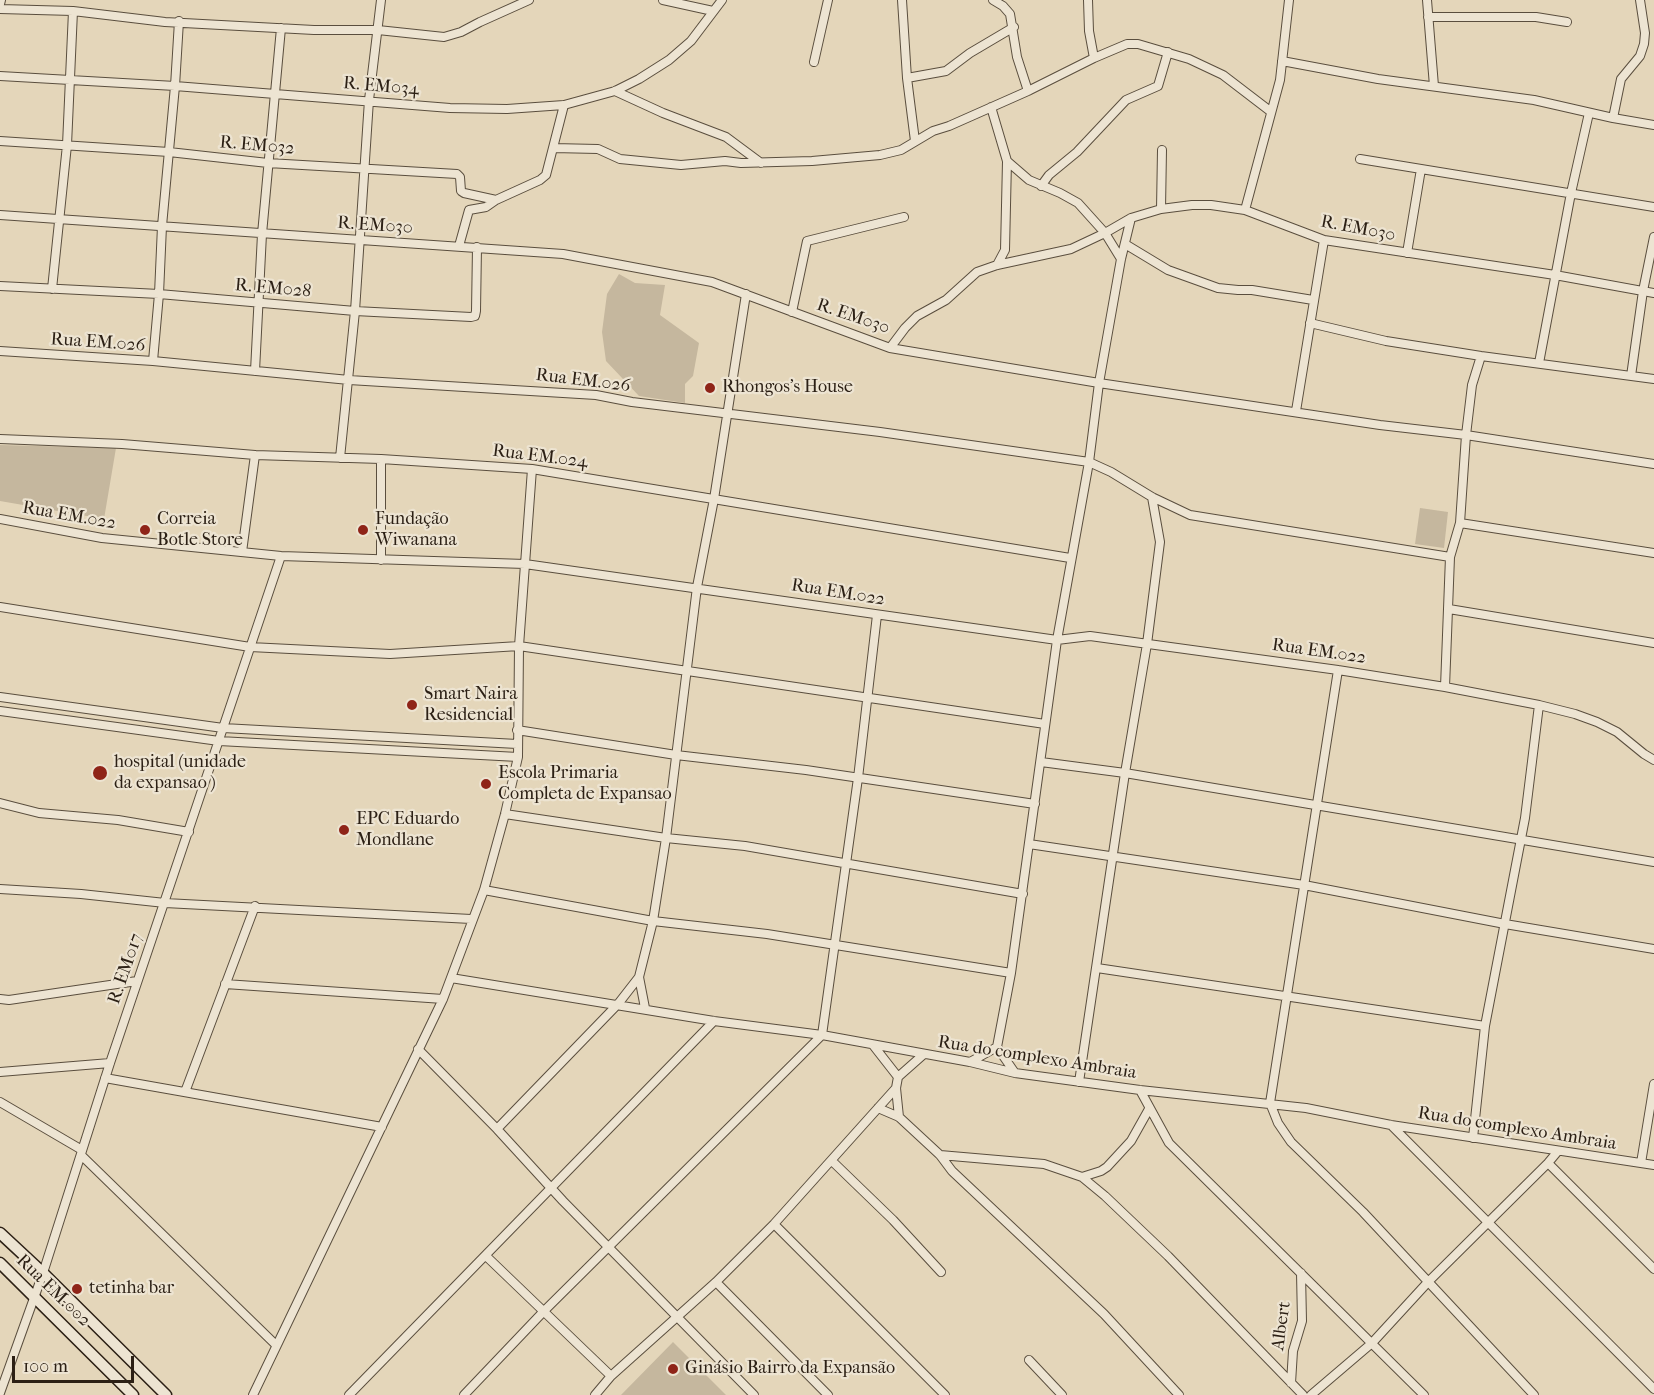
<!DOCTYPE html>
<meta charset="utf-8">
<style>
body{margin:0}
#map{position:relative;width:1654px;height:1395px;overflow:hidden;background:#e4d6ba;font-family:"IM FELL French Canon",serif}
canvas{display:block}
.scale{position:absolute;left:12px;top:1356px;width:122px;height:27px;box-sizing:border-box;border:3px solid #2c2015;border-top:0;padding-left:8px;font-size:18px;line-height:21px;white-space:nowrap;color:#2c2015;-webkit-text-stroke:4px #ede4d2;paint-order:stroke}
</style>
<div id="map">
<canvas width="1654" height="1395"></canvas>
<div class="scale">100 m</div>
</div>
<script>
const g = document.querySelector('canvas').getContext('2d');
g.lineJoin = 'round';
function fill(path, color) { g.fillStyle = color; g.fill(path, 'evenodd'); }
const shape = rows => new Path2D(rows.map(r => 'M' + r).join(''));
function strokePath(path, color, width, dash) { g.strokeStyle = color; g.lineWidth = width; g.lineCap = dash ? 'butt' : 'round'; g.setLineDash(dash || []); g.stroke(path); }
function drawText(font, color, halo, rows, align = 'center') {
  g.font = font + ' "IM FELL French Canon",serif'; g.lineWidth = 4.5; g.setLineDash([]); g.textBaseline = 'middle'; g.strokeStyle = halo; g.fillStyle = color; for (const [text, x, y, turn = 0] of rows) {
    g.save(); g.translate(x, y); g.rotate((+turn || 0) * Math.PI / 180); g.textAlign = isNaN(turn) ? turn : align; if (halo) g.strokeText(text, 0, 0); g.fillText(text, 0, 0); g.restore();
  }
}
fill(shape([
 [619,274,635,283,665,285,660,315,699,343,693,376,685,384,685,403,639,396,606,361,602,332,607,294],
 [0,445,116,448,104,519,0,501],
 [1420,508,1448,512,1444,548,1415,544],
 [673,1342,726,1395,621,1395]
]), '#c5b79e');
const street = shape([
 [663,0,713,11],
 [902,0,907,78,915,141],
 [993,0,1003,6,1010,14,1017,57,1028,91],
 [1088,0,1089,31,1094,58],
 [1427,0,1434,86],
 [0,4,1,0],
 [0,9,73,11,165,22,314,30,378,30,444,37,461,32,480,22,529,0],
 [1428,17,1536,17,1567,22],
 [1282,61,1378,79,1534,100,1613,118,1654,125],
 [814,62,828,0],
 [0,76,175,86,450,108,507,109,564,105,615,91,639,79,669,60,691,41,722,0],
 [907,78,946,71,970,53,1014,27],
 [615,91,663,113,726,137,761,163],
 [991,107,1007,161,1005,250,997,265],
 [1613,118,1621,79,1640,56,1644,44,1645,33,1640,0],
 [0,141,169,152,268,163,457,174,460,177,461,191,464,193,496,200],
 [553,148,598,149,620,159,681,165,725,161,741,163,812,161,880,155,901,150,933,131,949,126,1028,91,1094,58,1127,44,1138,44,1189,59,1223,75,1270,111],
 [1360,159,1654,207],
 [1007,161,1029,180,1060,193,1078,203,1105,233,1121,259],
 [1041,186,1049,175,1077,152,1126,100,1158,86,1168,52],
 [1161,209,1162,150],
 [1245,210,1280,80,1289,0],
 [0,215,563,254,712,282,890,348,905,328,917,316,946,300,977,272,997,265,1071,249,1105,233,1131,218,1161,209,1192,205,1211,205,1245,210,1324,240,1555,275,1654,293],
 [1125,244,1168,270,1218,288,1238,290,1252,290,1313,300],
 [459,246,469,210,486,207,496,200,540,180,546,175,564,105],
 [1407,253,1421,169],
 [0,286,159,294,355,311,471,317,475,316,476,311,477,247],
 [52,289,67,145,73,11],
 [792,312,807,241,904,217],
 [1310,323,1386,341,1481,356,1654,379],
 [890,348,1099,383,1380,425,1466,435,1654,464],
 [0,351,153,361,349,380,596,395,632,402,880,432,1089,462,1111,472,1152,497,1190,515,1450,557],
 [153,361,159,294,162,226,175,86,179,21],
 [1539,363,1571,193,1589,113],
 [255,371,262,234,281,28],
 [1631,376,1643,291,1654,237],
 [1296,411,1324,240],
 [0,439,122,444,255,455,381,459,532,469,1070,558],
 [340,458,355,311,369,100,381,0],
 [381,459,381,560],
 [0,519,102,538,281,556,525,564,1057,640,1090,636,1338,670,1445,687,1539,705,1575,714,1597,722,1617,732,1644,754,1654,760],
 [1460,523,1654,553],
 [242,552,255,455],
 [0,607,250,647,390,654,519,646,1045,724],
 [1449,609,1654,643],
 [1338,670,1270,1103,1278,1123,1291,1142,1363,1212,1534,1395],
 [1445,687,1450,557,1460,523,1466,435,1472,385,1481,356],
 [0,697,223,728,517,744],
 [0,711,219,741,518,757],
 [517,730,676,755,806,770,1035,804],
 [1041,762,1125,773,1654,862],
 [0,803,39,813,118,820,189,832],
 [505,814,666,838,745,846,1023,894],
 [1029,844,1304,885,1505,924,1654,949],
 [0,889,81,894,165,903,471,919],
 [484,890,653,921,767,934,1011,973],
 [1097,968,1485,1026],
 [639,977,645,1008],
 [451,978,714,1021,822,1035,970,1062,1015,1073,1140,1090,1306,1108,1391,1125,1654,1165],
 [225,984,443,999],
 [0,999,9,1000,137,981],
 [873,1045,898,1077],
 [418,1049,497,1129,563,1201,754,1395],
 [970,1062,997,1047],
 [0,1072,110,1063],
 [1015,1073,997,1047,1011,973,1057,640,1089,462,1099,383,1121,259,1131,218],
 [105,1078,382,1127],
 [1079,1082,1125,773,1147,644,1160,542,1152,497],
 [1140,1090,1169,1143,1424,1395],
 [185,1092,255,906],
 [0,1102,82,1150],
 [878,1108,899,1117,940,1155,952,1171,1104,1314,1179,1395],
 [899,1117,896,1088,898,1077,924,1054],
 [1391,1125,1654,1389],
 [497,1129,618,1004,639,977,653,921,666,838,697,587,714,499,746,294],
 [1473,1138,1485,1026,1525,818,1539,705],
 [81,1155,276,1345],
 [940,1155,1044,1164,1082,1177,1105,1196,1168,1256,1303,1395],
 [832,1161,893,1220,941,1272],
 [1548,1163,1654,1269],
 [1641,1163,1654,1084],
 [1082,1177,1101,1171,1107,1167,1131,1141,1149,1109],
 [774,1224,945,1395],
 [486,1256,611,1376],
 [716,1282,828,1395],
 [1029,1360,1062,1395],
 [1291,1383,1293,1351,1302,1321,1301,1273],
 [0,1393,43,1273,110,1063,281,556],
 [253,1395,443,999,484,890,505,814,518,757,519,646,532,469],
 [349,1395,714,1021],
 [464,1395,544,1311,822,1035,858,778,877,615],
 [595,1395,611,1376,716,1282,774,1224,896,1088],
 [1311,1395,1372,1343,1428,1282,1548,1163,1558,1151]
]);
const secondary = shape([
 [0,1233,43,1273,166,1395],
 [0,1263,133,1395]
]);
strokePath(street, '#5a4e3e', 10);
strokePath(secondary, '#2c2015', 13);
strokePath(street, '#ede4d2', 8);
strokePath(secondary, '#ede4d2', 10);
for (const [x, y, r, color] of [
 [710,388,6,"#8f2418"],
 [145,530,6,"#8f2418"],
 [363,530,6,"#8f2418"],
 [412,705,6,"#8f2418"],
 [100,773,8,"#8f2418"],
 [486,784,6,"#8f2418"],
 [344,830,6,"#8f2418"],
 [77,1289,6,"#8f2418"],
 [673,1369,6,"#8f2418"]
]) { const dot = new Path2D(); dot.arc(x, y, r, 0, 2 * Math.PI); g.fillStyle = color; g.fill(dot); strokePath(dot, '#ede4d2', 2); }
drawText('18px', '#2c2015', '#ede4d2', [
 ["R. EM034",381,87,5],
 ["R. EM032",257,146,5],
 ["R. EM030",375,226,4],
 ["R. EM030",1358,229,11],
 ["R. EM028",273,289,5],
 ["R. EM030",853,317,19],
 ["Rua EM.026",98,343,4],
 ["Rua EM.026",583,381,7],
 ["Rua EM.024",540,457,7],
 ["Rua EM.022",69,516,10],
 ["Rua EM.022",838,593,9],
 ["Rua EM.022",1319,652,8],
 ["R. EM017",126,969,-71],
 ["Rua do complexo Ambraia",1037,1058,9],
 ["Rua do complexo Ambraia",1517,1129,9],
 ["Rua EM.002",53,1291,44],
 ["Albert",1282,1326,-82]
]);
drawText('18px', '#2c2015', '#ede4d2', [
 ["Rhongos's House",722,388],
 ["Correia",157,520],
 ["Botle Store",157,541],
 ["Fundação",375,520],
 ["Wiwanana",375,541],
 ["Smart Naira",424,695],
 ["Residencial",424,716],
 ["hospital (unidade",114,763],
 ["da expansao )",114,784],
 ["Escola Primaria",498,774],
 ["Completa de Expansao",498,795],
 ["EPC Eduardo",356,820],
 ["Mondlane",356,841],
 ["tetinha bar",89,1289],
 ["Ginásio Bairro da Expansão",685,1369]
], 'left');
</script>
